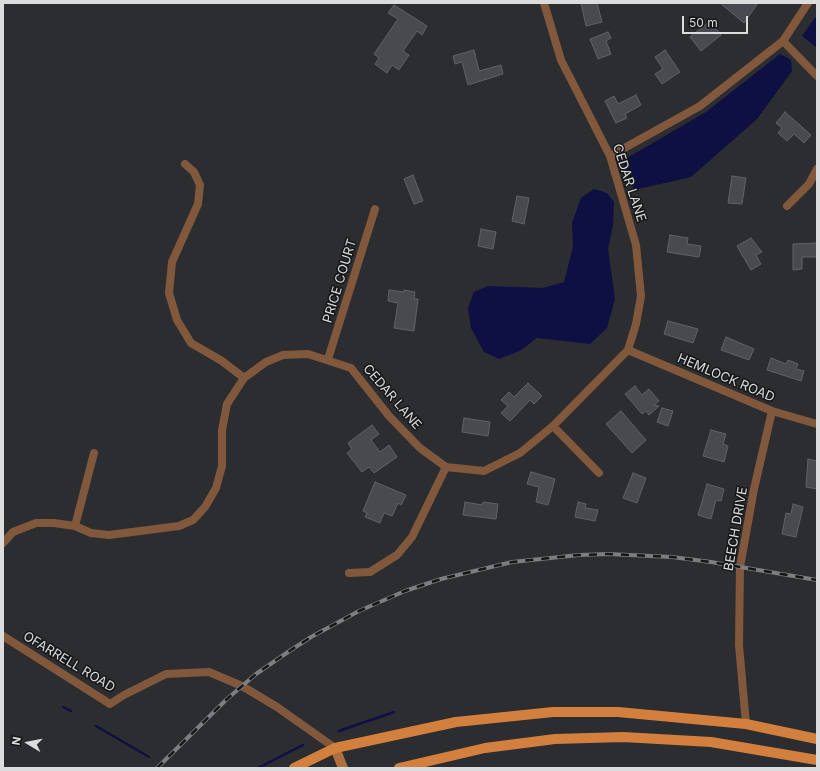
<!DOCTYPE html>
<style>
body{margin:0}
#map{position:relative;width:820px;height:771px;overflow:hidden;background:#2c2d31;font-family:Inter,sans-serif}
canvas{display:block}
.frame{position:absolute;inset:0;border:4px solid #dbdcde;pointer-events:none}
.north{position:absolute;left:8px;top:723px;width:40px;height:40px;-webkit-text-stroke:3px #151617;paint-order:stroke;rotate:280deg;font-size:11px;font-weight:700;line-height:16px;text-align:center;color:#dbdcde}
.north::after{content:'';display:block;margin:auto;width:14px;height:18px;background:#dbdcde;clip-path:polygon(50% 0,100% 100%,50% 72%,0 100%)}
.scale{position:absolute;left:682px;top:16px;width:66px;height:18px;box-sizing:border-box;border:2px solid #dbdcde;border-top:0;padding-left:5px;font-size:12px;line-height:14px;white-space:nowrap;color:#dbdcde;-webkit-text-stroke:3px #151617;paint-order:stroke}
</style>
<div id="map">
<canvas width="820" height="771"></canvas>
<div class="frame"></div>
<div class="north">N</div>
<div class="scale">50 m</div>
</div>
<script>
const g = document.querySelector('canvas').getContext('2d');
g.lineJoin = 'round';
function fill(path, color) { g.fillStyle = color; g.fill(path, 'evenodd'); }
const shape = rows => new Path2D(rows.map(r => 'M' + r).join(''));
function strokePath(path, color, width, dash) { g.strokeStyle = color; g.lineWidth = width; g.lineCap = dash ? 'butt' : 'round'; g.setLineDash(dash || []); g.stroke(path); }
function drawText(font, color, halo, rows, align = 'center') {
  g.font = font + ' Inter,sans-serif'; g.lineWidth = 3; g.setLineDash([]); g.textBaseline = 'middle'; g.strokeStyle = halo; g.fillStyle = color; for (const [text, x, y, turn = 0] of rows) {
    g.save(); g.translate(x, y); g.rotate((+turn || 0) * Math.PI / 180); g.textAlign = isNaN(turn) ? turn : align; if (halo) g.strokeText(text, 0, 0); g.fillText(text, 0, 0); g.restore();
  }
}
fill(shape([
 [817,15,817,48,802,36],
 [780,54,791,60,792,71,757,119,691,177,634,190,624,166,627,158,706,112],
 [594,189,607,193,614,202,613,225,608,249,615,299,607,328,590,344,537,338,520,351,499,359,484,352,471,328,468,308,474,292,488,286,543,288,564,282,573,247,572,223,581,198]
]), '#0e0f42');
strokePath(shape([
 [63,707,71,711],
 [96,726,149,757],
 [339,731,394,712],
 [258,768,303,745]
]), '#0e0f42', 2.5);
const building = shape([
 [581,3,597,3,602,22,586,26,581,3],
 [720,3,758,3,744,23,720,3],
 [394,5,427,26,422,35,417,31,403,51,409,55,399,70,392,65,387,73,375,64,379,58,374,54,398,19,388,13,394,5],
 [710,21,721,35,701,51,690,37,710,21],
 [608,32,611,38,606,41,611,54,598,59,590,39,608,32],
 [474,50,479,71,501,65,503,74,468,85,462,62,455,64,453,56,474,50],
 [665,50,680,72,662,84,655,74,663,69,655,57,665,50],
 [636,95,641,105,625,114,627,118,616,123,605,101,614,96,618,104,636,95],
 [785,112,811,135,804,143,794,134,787,141,778,133,782,128,776,123,785,112],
 [413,175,423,201,414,204,404,179,413,175],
 [732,176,746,178,742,204,728,203,732,176],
 [517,196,529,198,524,224,512,221,517,196],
 [481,229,496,232,493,249,478,246,481,229],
 [670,235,688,238,687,244,701,246,699,257,667,252,670,235],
 [751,238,762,252,756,255,761,264,751,270,737,246,751,238],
 [817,243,817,257,802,257,802,269,793,270,793,244,817,243],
 [389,290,404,292,404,290,415,292,414,299,418,299,414,331,394,328,398,303,388,301,389,290],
 [668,321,698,329,693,343,664,334,668,321],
 [726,337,754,349,749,360,721,350,726,337],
 [771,358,786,364,788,360,798,364,796,369,804,371,801,381,767,370,771,358],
 [528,383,542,396,534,404,530,400,510,421,501,413,508,406,501,400,509,392,514,397,528,383],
 [635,386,642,395,649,389,659,401,654,405,659,406,649,415,646,411,642,414,625,394,635,386],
 [662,408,673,411,668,426,657,422,662,408],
 [621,411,646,440,632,453,606,424,621,411],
 [464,418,490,422,488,436,462,432,464,418],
 [372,425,379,434,371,440,380,452,389,445,397,457,374,473,369,467,362,472,347,453,352,449,348,443,372,425],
 [711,430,726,434,723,444,728,446,724,462,703,456,711,430],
 [808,459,817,461,817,489,806,487,808,459],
 [531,472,555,479,548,505,536,502,539,487,527,484,531,472],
 [633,473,646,478,637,503,623,498,633,473],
 [375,482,406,495,401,505,398,503,392,516,384,513,380,523,365,517,367,513,363,511,375,482],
 [707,484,724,489,721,501,716,500,711,519,698,515,707,484],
 [465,502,482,505,483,502,498,504,496,519,463,515,465,502],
 [578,502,586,504,585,508,598,510,595,521,575,517,578,502],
 [793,504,803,507,796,537,782,534,786,513,791,514,793,504]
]);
fill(building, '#494a4f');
strokePath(building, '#616267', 1);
strokePath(shape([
 [783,41,817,76],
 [610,156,700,106,783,41,808,3],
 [185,164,194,172,200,185,198,204,172,262,169,293,177,320,191,343,222,361,244,378],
 [787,206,809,184,817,169],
 [628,350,772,411,817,424],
 [328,359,375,209],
 [553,426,599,473],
 [446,467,484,471,520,453,553,426,628,350,636,324,641,296,636,245,610,156,561,60,544,3],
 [75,526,94,453],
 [3,543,13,532,36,523,54,523,75,526,91,533,109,535,179,526,193,520,205,507,216,488,222,466,222,430,227,404,244,378,266,362,283,355,308,354,351,368,389,416,420,448,446,467],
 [349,573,370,572,397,555,412,537,446,467],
 [3,636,110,704,124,695,166,674,209,672,242,686,277,707,335,748],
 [746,724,739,645,740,567,754,489,772,411]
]), '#81583b', 8);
strokePath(shape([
 [335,748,343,768]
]), '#af6f3e', 10);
strokePath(shape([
 [294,768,335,748,456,722,553,712,618,712,746,724,817,739],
 [399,768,485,748,555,739,623,737,711,742,817,760]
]), '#d3803f', 10);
const rail = shape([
 [157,768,227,699,256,674,288,652,311,637,359,611,405,591,441,579,512,562,579,555,608,554,672,557,711,562,817,580]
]);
strokePath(rail, '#7d7e81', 4);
strokePath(rail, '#151617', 2.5, [8]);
drawText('13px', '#dbdcde', '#151617', [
 ["CEDAR LANE",629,183,72],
 ["PRICE COURT",340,281,-73],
 ["HEMLOCK ROAD",726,378,23],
 ["CEDAR LANE",392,397,49],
 ["BEECH DRIVE",736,529,-80],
 ["OFARRELL ROAD",69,662,31]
]);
</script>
